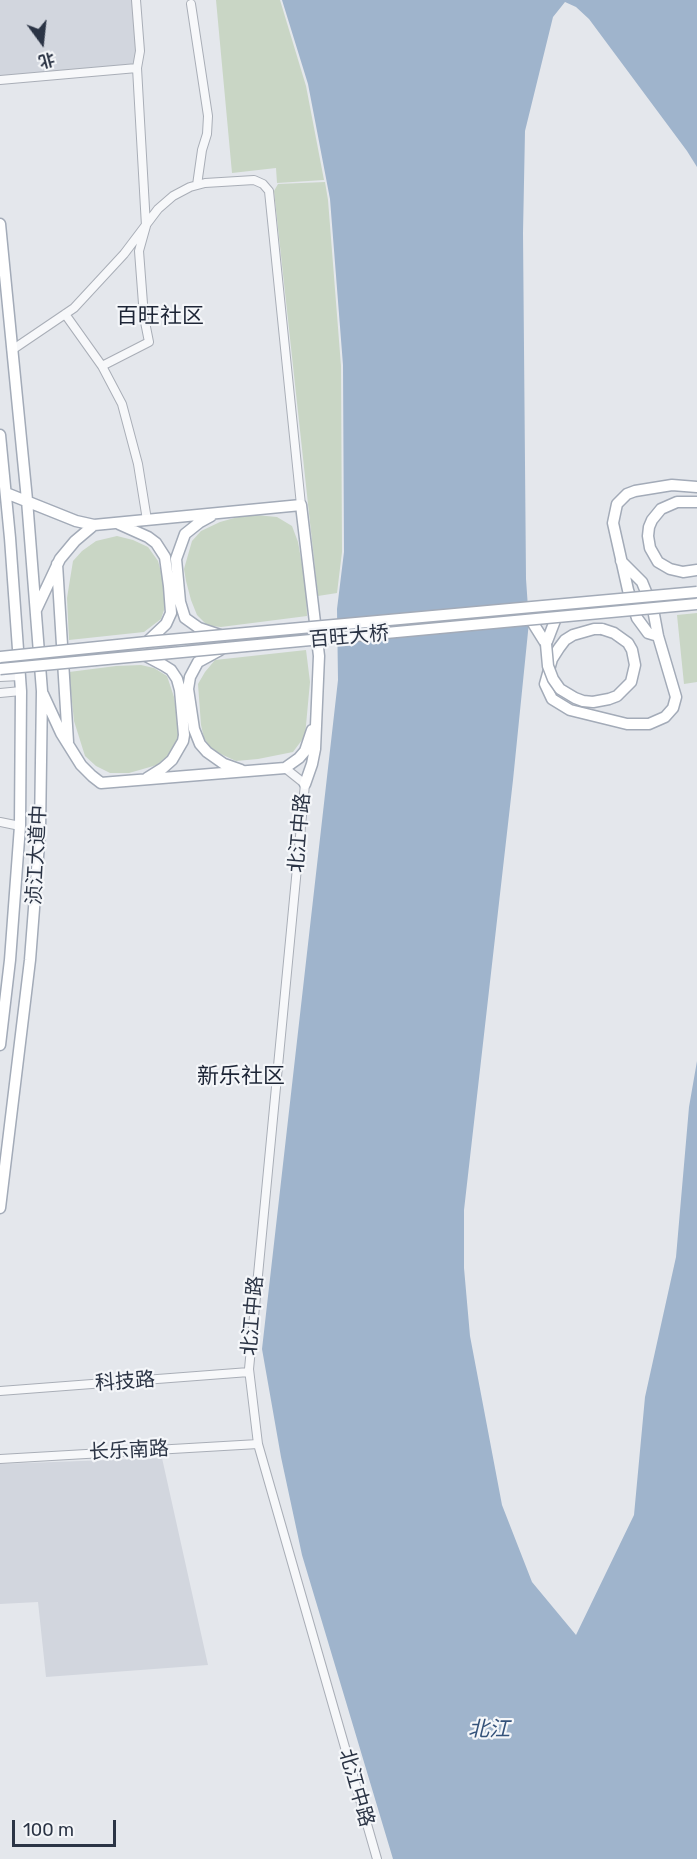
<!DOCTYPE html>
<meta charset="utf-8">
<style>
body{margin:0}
#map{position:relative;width:697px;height:1859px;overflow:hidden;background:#e4e7ec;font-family:Rubik,"Noto Sans SC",sans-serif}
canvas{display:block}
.north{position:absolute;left:12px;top:12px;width:60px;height:60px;-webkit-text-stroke:4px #f4f6f9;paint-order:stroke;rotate:165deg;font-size:16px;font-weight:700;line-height:24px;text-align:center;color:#2b3445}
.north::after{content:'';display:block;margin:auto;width:21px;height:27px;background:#2b3445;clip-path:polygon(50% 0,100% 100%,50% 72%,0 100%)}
.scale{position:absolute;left:12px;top:1820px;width:104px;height:27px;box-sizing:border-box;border:3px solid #2b3445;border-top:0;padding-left:8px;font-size:18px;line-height:21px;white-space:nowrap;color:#2b3445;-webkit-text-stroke:4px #f4f6f9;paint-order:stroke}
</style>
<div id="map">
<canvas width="697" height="1859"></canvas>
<div class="north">北</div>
<div class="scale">100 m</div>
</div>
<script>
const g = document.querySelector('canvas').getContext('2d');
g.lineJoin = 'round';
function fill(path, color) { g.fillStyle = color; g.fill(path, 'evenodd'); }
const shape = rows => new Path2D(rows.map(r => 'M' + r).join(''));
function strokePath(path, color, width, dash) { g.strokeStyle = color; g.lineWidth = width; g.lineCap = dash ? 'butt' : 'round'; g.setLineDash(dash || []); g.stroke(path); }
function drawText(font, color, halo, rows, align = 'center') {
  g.font = font + ' Rubik,"Noto Sans SC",sans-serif'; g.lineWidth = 4.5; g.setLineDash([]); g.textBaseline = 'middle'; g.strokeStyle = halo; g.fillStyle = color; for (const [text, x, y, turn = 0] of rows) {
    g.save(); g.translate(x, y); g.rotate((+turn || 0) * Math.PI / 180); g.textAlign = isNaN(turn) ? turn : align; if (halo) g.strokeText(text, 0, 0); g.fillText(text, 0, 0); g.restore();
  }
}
fill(shape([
 [0,0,134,0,138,51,135,67,0,78],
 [162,1458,208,1665,46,1677,38,1602,0,1604,0,1464]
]), '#d2d6de');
fill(shape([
 [216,0,280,0,306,86,324,180,277,183,276,168,232,173],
 [325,182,328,200,341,366,342,552,337,593,318,596,274,191,278,184],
 [256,515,277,517,292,526,298,542,306,587,307,616,221,627,211,626,206,624,197,615,191,600,186,581,184,569,192,541,201,531,220,522,238,517],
 [117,536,133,540,148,547,158,561,163,579,165,596,164,610,161,619,144,632,69,640,67,598,73,561,82,551,96,541],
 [697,613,697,682,684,684,677,615],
 [306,650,310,682,305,736,293,752,258,759,236,761,212,750,204,738,201,725,198,684,205,672,215,660],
 [141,665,154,668,167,676,174,697,180,738,168,756,157,765,129,773,110,773,96,766,85,756,74,721,69,672,116,666]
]), '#c9d6c5');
fill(shape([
 [282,0,697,0,697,167,687,151,589,19,576,7,565,2,553,17,525,131,523,233,526,579,529,622,513,780,464,1210,464,1268,470,1336,502,1505,532,1582,576,1635,634,1515,645,1397,676,1257,689,1107,697,1061,697,1859,393,1859,302,1555,281,1457,262,1349,338,680,337,609,344,552,343,365,330,199,308,84]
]), '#9fb4cc');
const minor = shape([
 [191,4,208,116,207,134,202,150,197,185],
 [0,80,137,68],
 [65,314,102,366,122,404,138,464,147,520],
 [12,350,74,308,124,254,158,209,173,196,190,187,205,183,254,180,263,184,269,191,301,505],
 [102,366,149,342,144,317,139,251,146,226,137,68,140,51,136,0],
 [0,677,20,676],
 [0,693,21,691],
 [285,768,305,784,249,1369,258,1444,377,1859],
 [0,822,20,826],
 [0,1391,249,1372],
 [0,1459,258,1444]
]);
const major = shape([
 [0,224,27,500,42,691,40,831,30,960,0,1208],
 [0,435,10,538,21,691,20,826,10,960,0,1045],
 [6,493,76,521,94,525,301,505,319,656,315,749,312,764,305,784],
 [697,502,677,502,661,509,652,520,649,527,648,536,650,548,658,562,670,569,683,572,697,570],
 [211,516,200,522,185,534,176,559,180,602,185,618,199,628,220,635],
 [119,524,148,537,156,543,165,557,169,586,171,613,166,624,147,642],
 [57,564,68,742],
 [36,610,60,559,75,541,94,525],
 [531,620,546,644],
 [602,629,594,629,573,635,565,640,559,648,552,659,545,684,552,699,570,710,627,724,649,724,665,717,673,708,676,697,658,636,653,609,642,582,621,561],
 [658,636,648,633,637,618,628,590,613,523,617,504,627,494,635,491,672,485,697,487],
 [546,644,556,618],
 [220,650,198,662,190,677,188,689,194,729,200,744,207,752,224,764,241,770],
 [146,656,163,665,171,670,177,679,180,690,184,735,183,741,172,760,163,768,147,778],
 [43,694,61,733,81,765,92,776,101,783,285,768,299,758,305,751,312,730]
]);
strokePath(minor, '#a9aeb7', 10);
strokePath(major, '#a3abb8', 13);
strokePath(minor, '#f7f8fa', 8);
strokePath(major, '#fff', 10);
const majorBridge = shape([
 [546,644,548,666,553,679,560,689,575,698,583,701,593,702,609,699,617,696,631,682,635,665,632,650,628,643,614,633,602,629],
 [0,657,147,642,697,592],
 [0,669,697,604]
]);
strokePath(majorBridge, '#a3abb8', 13, []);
strokePath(majorBridge, '#fff', 10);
drawText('20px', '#2b3445', '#f4f6f9', [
 ["百旺大桥",349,637,-5],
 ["北江中路",300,833,-85],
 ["浈江大道中",37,855,-87],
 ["北江中路",253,1316,-85],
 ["科技路",125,1382,-4],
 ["长乐南路",129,1451,-3],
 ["北江中路",356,1788,74]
]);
drawText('italic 21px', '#34527a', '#f4f6f9', [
 ["北江",489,1730]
]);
drawText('22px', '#1d2536', '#f4f6f9', [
 ["百旺社区",160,317],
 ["新乐社区",241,1077]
]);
</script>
